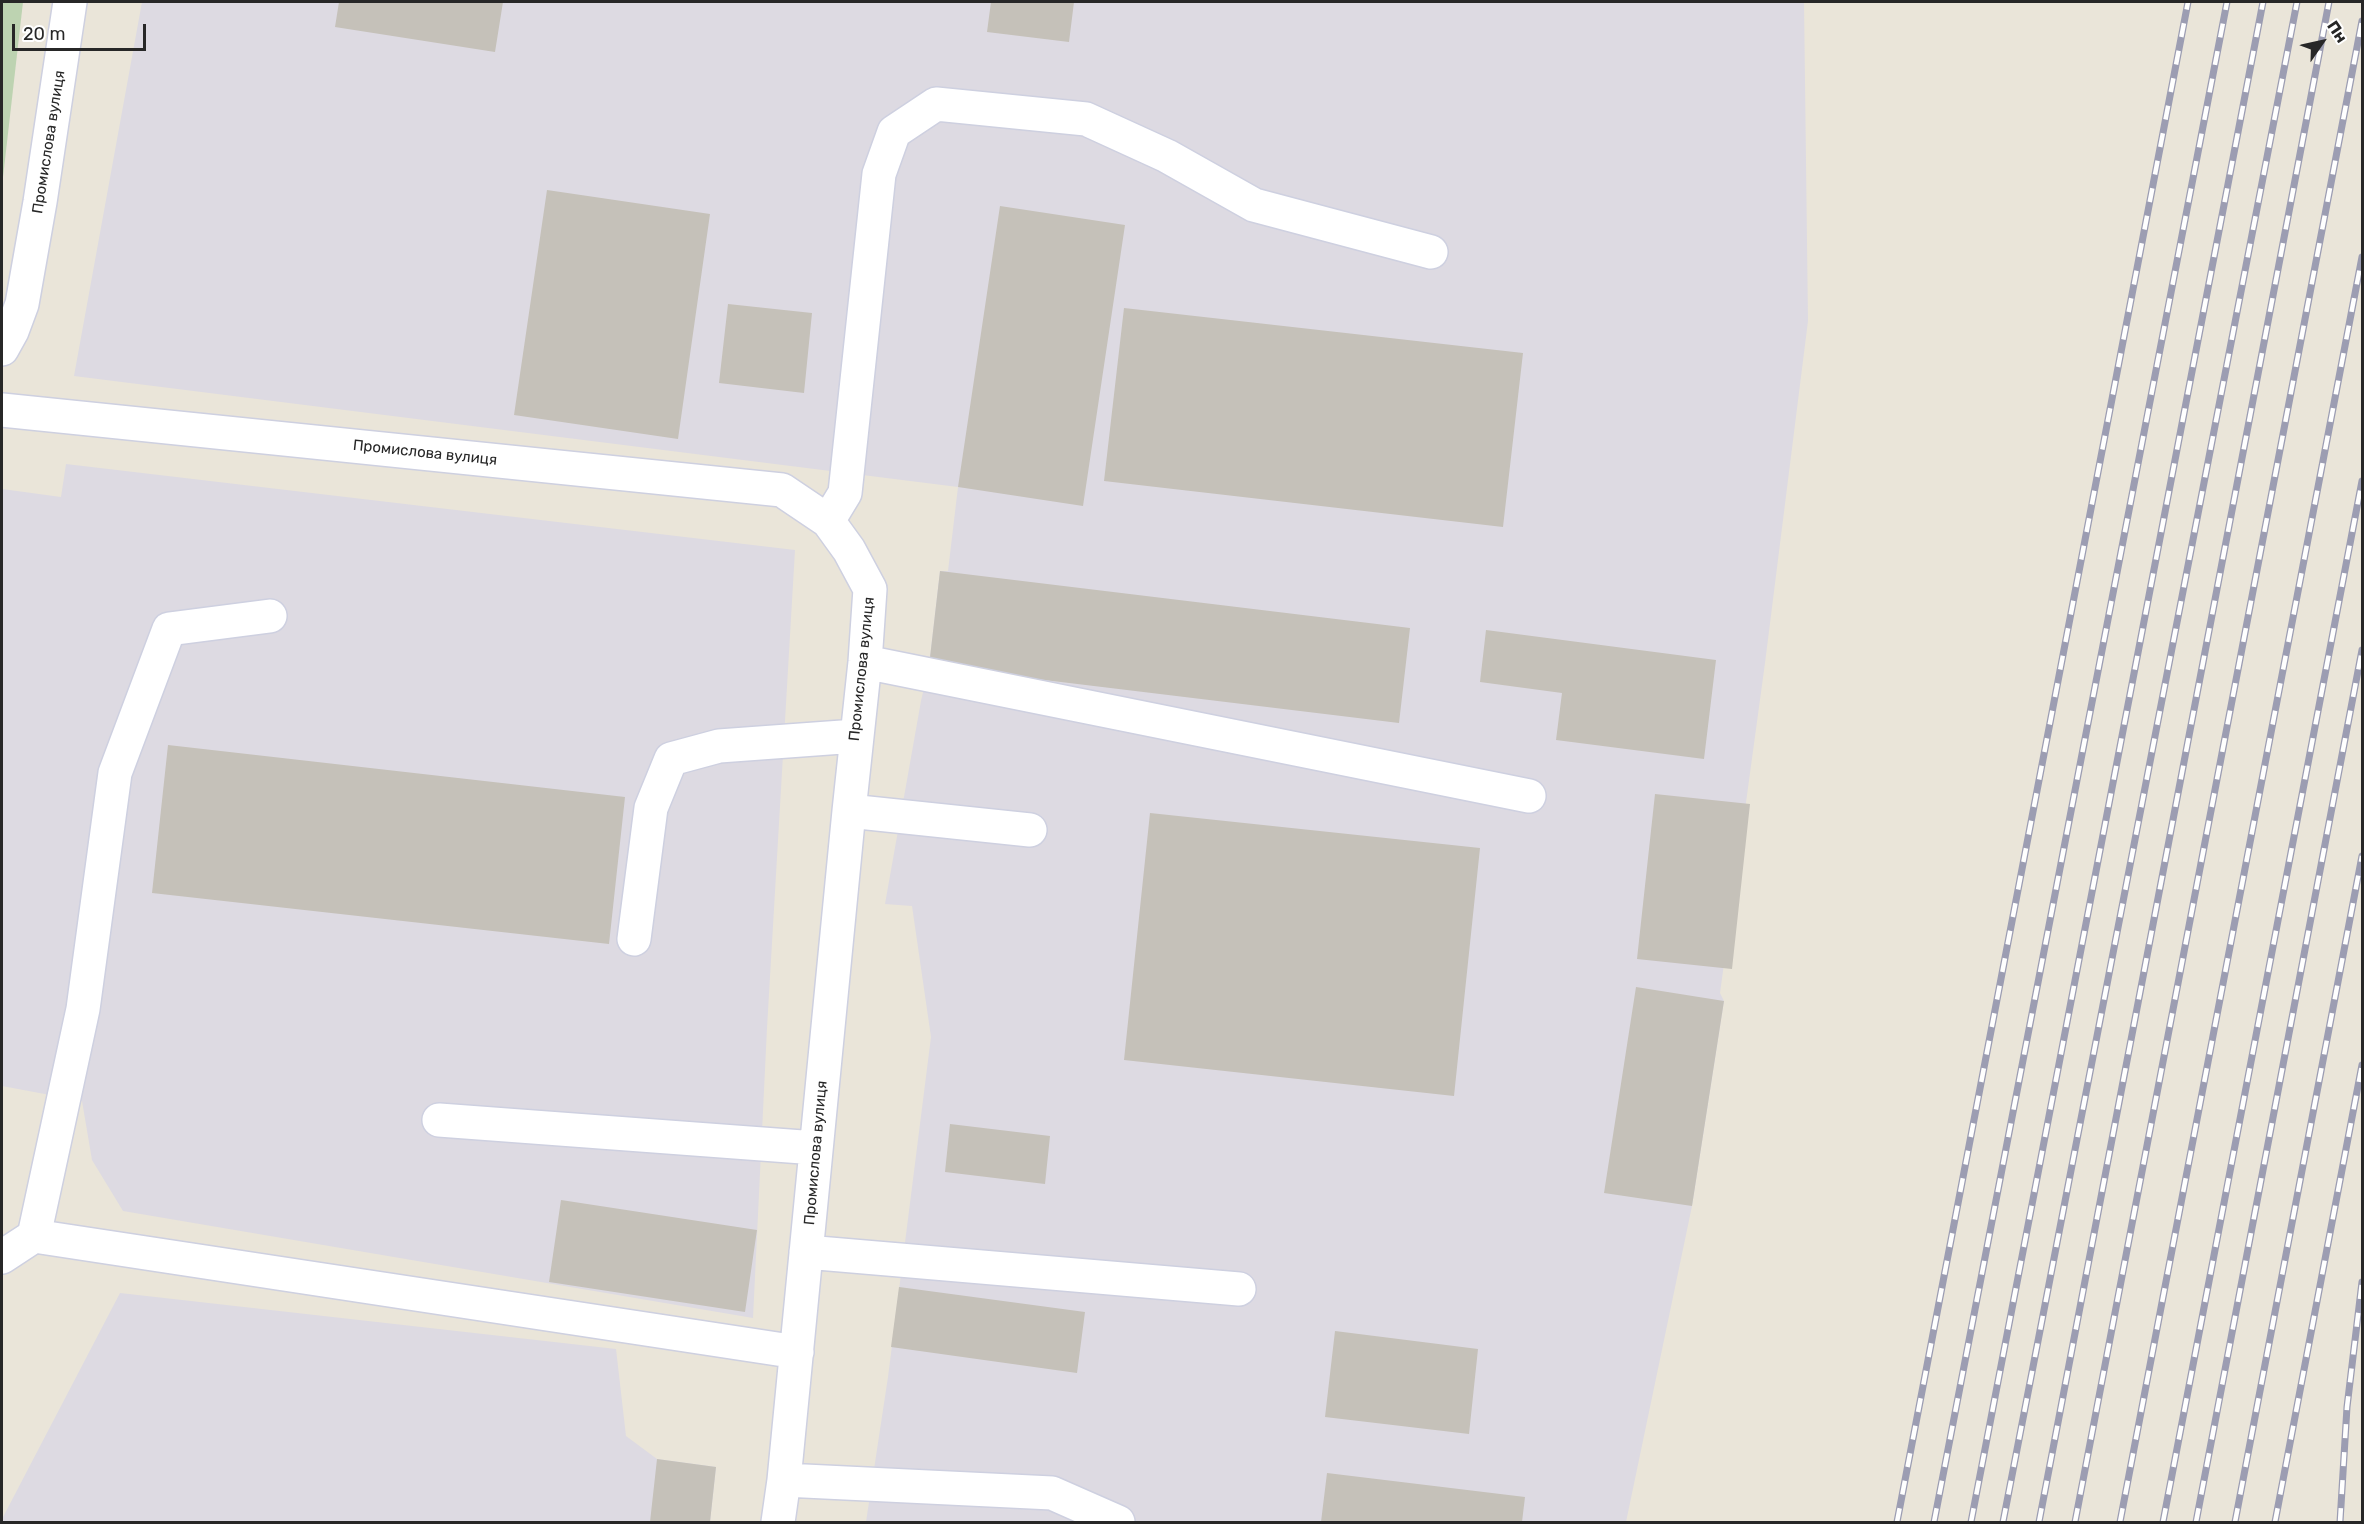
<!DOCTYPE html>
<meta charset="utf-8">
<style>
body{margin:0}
#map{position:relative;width:2364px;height:1524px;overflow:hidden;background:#eae5d9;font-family:Rubik,sans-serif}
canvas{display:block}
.frame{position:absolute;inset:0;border:3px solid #272727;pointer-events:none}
.north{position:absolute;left:2292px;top:12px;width:60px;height:60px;-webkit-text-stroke:4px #fff;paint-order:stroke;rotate:56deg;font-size:16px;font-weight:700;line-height:24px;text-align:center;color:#272727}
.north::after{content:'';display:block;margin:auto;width:21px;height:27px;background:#272727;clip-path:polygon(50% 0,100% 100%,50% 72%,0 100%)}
.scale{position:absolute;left:12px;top:24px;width:134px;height:27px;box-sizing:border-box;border:3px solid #272727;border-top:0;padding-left:8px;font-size:18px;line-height:21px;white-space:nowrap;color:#272727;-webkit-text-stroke:4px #fff;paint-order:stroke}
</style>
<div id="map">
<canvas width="2364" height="1524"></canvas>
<div class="frame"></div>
<div class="north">Пн</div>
<div class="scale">20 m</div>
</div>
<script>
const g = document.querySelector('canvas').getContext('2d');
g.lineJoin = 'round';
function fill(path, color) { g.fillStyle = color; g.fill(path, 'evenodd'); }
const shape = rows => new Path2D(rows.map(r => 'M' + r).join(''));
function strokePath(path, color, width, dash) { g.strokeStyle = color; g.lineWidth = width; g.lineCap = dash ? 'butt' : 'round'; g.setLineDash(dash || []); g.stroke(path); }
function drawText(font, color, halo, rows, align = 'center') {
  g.font = font + ' Rubik,sans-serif'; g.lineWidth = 6; g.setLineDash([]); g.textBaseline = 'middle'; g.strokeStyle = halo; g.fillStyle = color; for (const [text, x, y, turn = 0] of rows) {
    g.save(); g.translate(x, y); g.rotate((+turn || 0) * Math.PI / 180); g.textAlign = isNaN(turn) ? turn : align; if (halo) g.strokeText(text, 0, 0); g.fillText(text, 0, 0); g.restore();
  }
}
fill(shape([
 [142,2,1804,2,1808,321,1765,663,1720,993,1724,1001,1692,1206,1626,1522,866,1522,888,1377,931,1037,912,906,885,904,921,701,929,666,940,571,948,571,958,487,74,376],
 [66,464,795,550,767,1028,753,1318,123,1211,92,1160,82,1101,2,1086,2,489,61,497],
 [120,1293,616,1349,626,1436,657,1459,716,1467,710,1522,2,1522,2,1519]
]), '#dddae2');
fill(shape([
 [2,2,23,2,2,186]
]), '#bdd3b1');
fill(shape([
 [339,2,503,2,495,52,335,27],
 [991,2,1074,2,1069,42,987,32],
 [547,190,710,214,678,439,514,415],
 [1000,206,1125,225,1083,506,958,487],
 [728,304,812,313,804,393,719,383],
 [1124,308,1523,353,1503,527,1104,481],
 [940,571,1410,628,1399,723,929,666],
 [1486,630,1716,660,1704,759,1556,740,1562,693,1480,682],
 [168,745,625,797,609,944,152,893],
 [1655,794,1750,804,1732,969,1637,959],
 [1150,813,1480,848,1454,1096,1124,1060],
 [1636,987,1724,1001,1692,1206,1604,1193],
 [950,1124,1050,1136,1045,1184,945,1172],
 [561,1200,757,1230,745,1312,549,1282],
 [899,1287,1085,1312,1077,1373,891,1347],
 [1335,1331,1478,1349,1469,1434,1325,1417],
 [657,1459,716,1467,710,1522,650,1522],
 [1327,1473,1525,1497,1522,1522,1321,1522]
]), '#c5c1b9');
const minor = shape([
 [2,349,12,331,22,304,40,202,70,2],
 [2,410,782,490,828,521,849,550,870,589,865,662,849,811,784,1480,778,1522],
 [828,521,845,493,879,174,894,132,936,104,1086,119,1167,156,1254,205,1431,252],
 [865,662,1529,796],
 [849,811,1030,830],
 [634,939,651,808,671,759,719,746,856,736],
 [439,1120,816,1148],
 [34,1236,83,1009,115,773,169,629,270,616],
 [806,1252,1239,1289],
 [2,1257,34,1236,797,1352],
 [784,1480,1052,1493,1118,1522]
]);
strokePath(minor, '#ced0e0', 36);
strokePath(minor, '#fff', 33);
const rail = shape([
 [1897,1522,2188,2],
 [1934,1522,2227,2],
 [1971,1522,2263,2],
 [2003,1522,2297,2],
 [2039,1522,2329,2],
 [2075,1522,2362,21],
 [2120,1522,2362,257],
 [2163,1522,2362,481],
 [2196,1522,2362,650],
 [2235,1522,2362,856],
 [2275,1522,2362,1065],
 [2340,1522,2347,1407,2362,1282]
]);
strokePath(rail, '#9c9db2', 7);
strokePath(rail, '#fff', 4.5, [14]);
drawText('15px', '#272727', '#fff', [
 ["Промислова вулиця",49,142,-81],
 ["Промислова вулиця",425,453,6],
 ["Промислова вулиця",862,669,-84],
 ["Промислова вулиця",816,1153,-85]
]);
</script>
